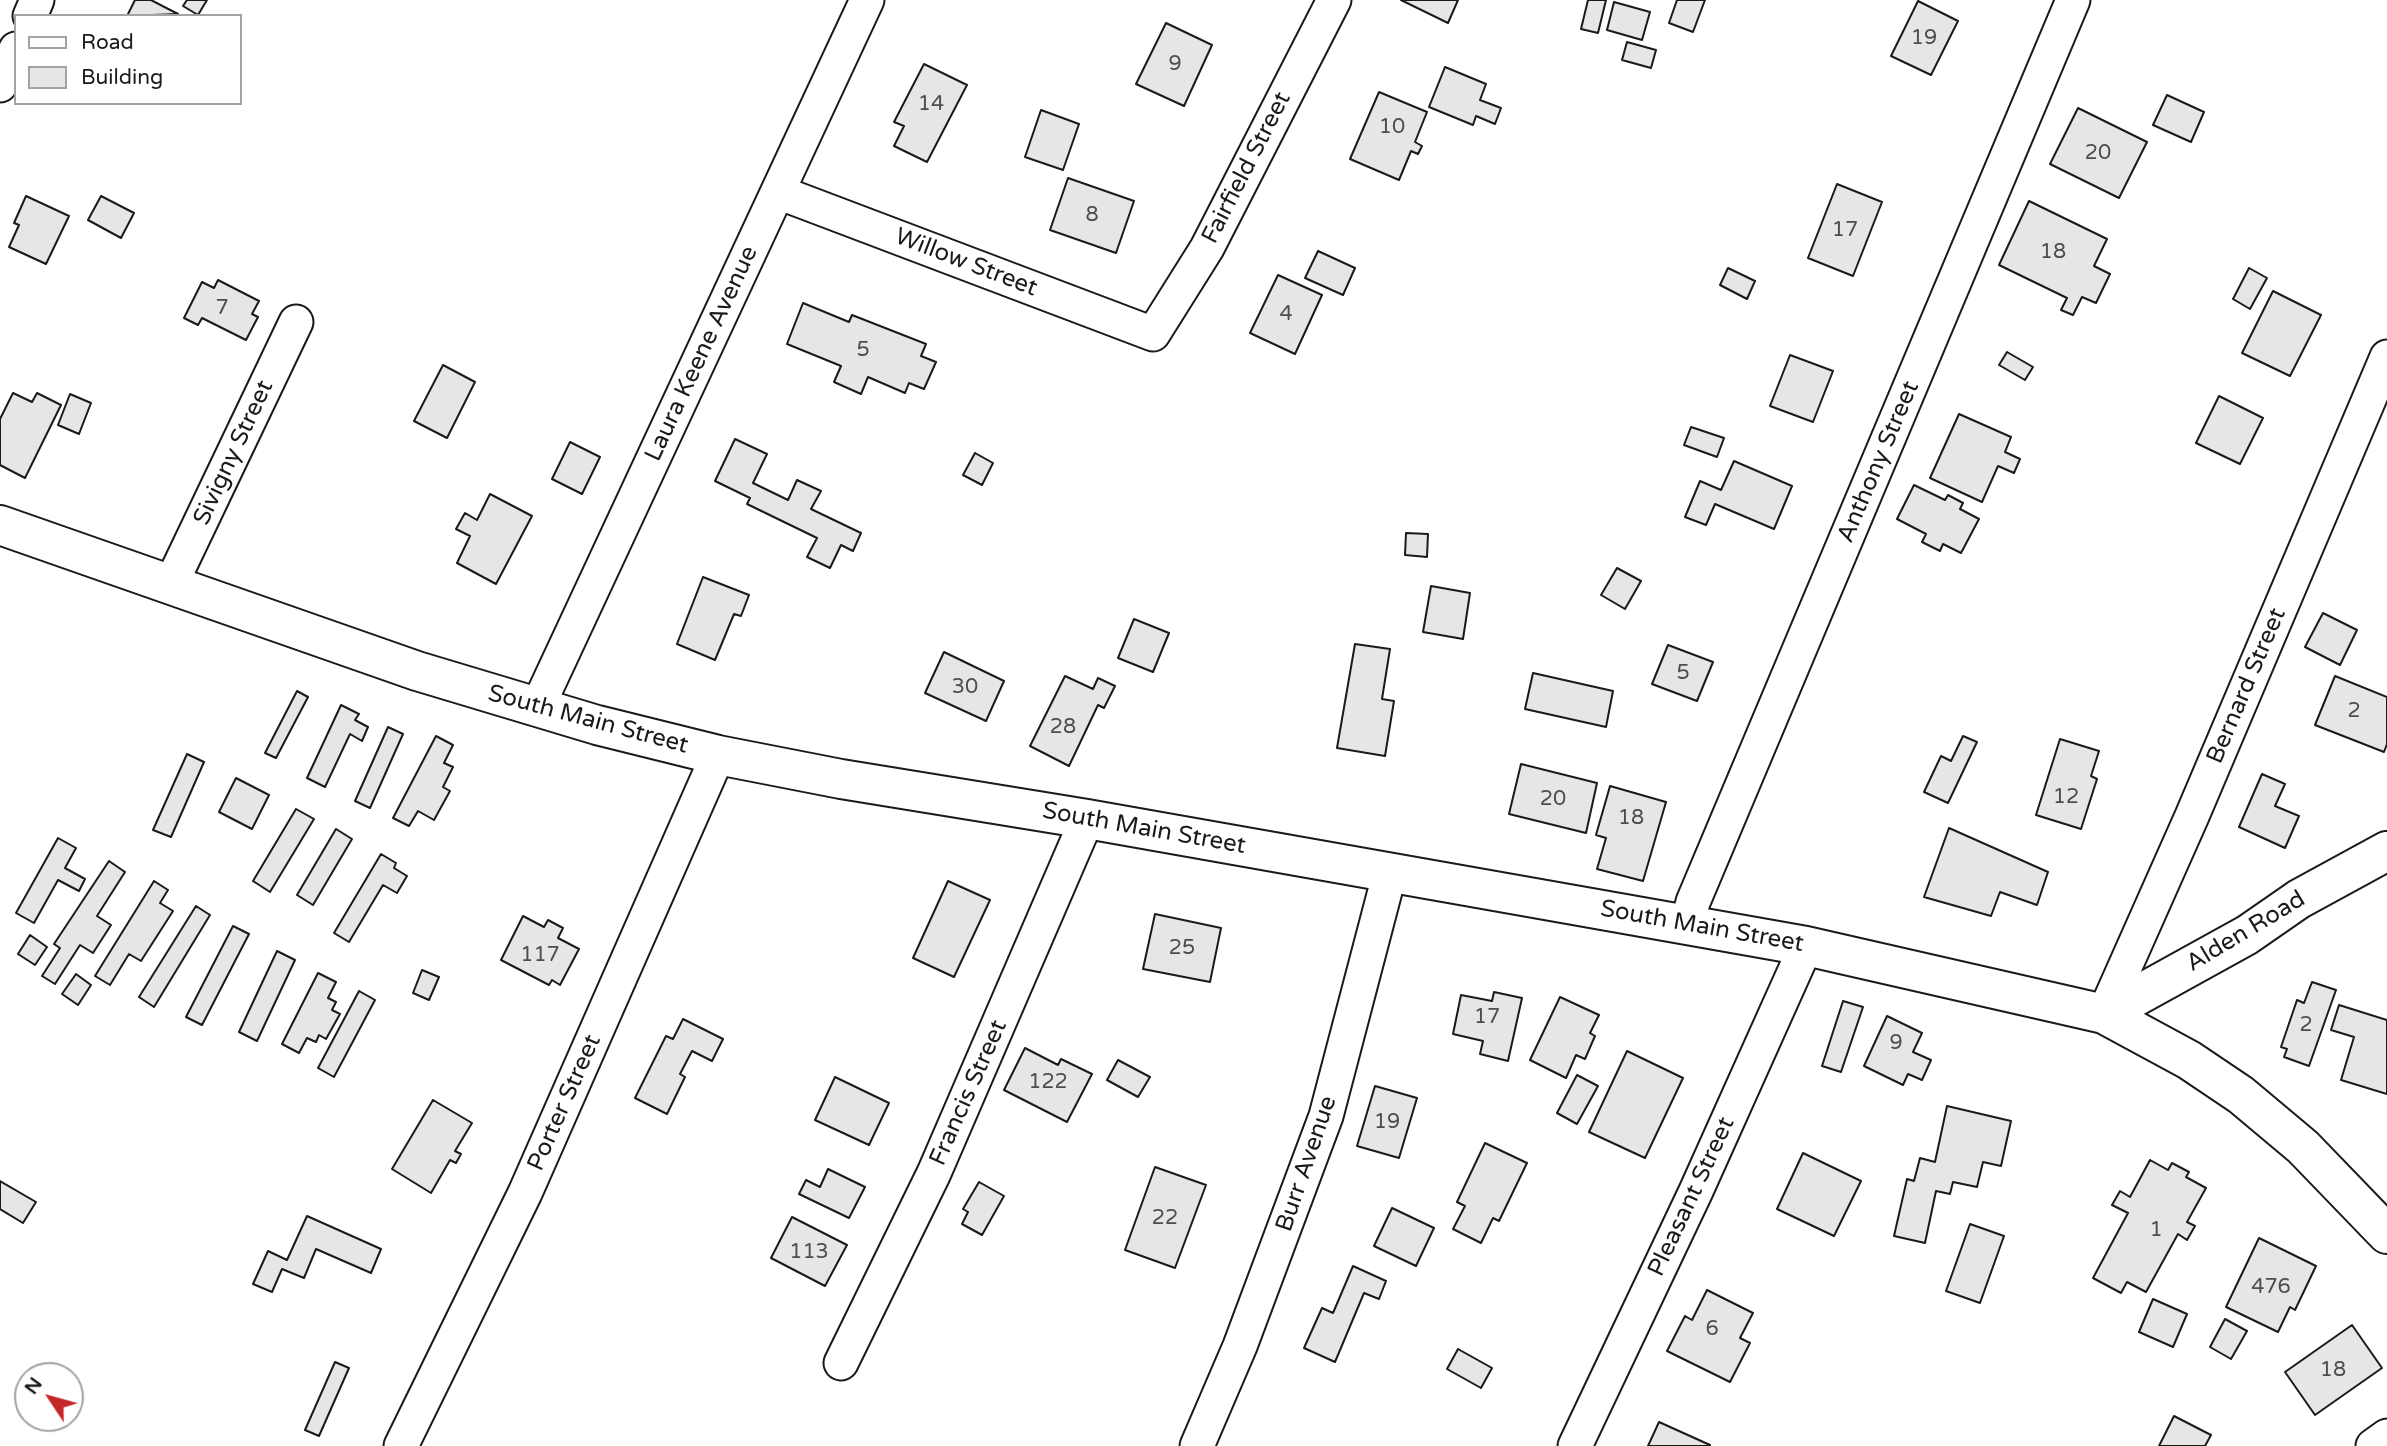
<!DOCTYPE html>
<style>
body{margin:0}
#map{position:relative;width:2387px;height:1446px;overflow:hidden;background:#fff;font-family:"Varela Round",sans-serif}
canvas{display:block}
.legend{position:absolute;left:14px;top:14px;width:228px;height:91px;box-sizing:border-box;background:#fff;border:2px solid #a3a3a3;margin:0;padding:9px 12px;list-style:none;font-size:21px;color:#1a1a1a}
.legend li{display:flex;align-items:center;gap:14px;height:35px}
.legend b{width:35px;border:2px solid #a3a3a3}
.north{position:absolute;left:14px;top:1362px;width:70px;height:70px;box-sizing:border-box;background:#fff;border:2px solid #a3a3a3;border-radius:50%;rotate:306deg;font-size:19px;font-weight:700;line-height:28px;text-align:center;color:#1a1a1a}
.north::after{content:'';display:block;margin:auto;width:24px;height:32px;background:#c62828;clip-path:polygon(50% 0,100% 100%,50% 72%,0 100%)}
</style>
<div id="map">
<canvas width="2387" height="1446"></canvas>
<ul class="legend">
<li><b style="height:9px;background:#fff"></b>Road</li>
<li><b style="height:19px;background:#e6e6e6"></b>Building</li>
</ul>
<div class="north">N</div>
</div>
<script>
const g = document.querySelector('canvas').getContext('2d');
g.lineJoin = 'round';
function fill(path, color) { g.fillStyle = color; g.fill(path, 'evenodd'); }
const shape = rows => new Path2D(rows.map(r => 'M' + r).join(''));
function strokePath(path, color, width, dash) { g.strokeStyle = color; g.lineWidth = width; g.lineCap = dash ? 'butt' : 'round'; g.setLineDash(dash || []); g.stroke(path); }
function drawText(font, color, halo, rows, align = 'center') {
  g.font = font + ' "Varela Round",sans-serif'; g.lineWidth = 5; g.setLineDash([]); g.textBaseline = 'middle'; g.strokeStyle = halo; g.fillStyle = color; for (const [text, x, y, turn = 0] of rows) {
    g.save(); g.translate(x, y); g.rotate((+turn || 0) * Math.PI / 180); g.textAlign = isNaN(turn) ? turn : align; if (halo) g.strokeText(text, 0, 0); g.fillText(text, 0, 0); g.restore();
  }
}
const building = shape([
 [135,0,151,0,178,14,127,16,135,0],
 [187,0,207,0,198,15,183,6,187,0],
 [1401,0,1458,0,1448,23,1401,0],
 [1588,0,1606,0,1598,33,1581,29,1588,0],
 [1677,0,1705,0,1693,32,1669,23,1677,0],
 [1918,1,1958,21,1931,75,1891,56,1918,1],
 [1614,2,1650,12,1642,40,1607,30,1614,2],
 [1166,23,1212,45,1184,106,1136,84,1166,23],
 [1627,42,1656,50,1651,68,1622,60,1627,42],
 [924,64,967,85,927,162,894,146,904,126,894,122,924,64],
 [1445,67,1486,84,1480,100,1501,108,1495,124,1476,116,1473,125,1429,107,1445,67],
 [1379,92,1427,112,1415,142,1422,146,1418,154,1411,151,1399,180,1350,159,1379,92],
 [2167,95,2204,112,2191,142,2153,125,2167,95],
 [2078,108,2147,142,2119,198,2050,164,2078,108],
 [1041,110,1079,124,1063,170,1025,157,1041,110],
 [1068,178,1134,201,1116,253,1050,230,1068,178],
 [1837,184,1882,202,1853,276,1808,258,1837,184],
 [26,196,69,216,46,264,9,247,19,225,14,223,26,196],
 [101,196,134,213,121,238,88,220,101,196],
 [2029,201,2107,239,2094,266,2110,274,2096,303,2082,297,2073,315,2061,310,2067,298,1999,265,2029,201],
 [1318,251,1355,268,1343,295,1305,278,1318,251],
 [1728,268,1755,281,1747,299,1720,285,1728,268],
 [2249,268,2267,278,2250,309,2233,299,2249,268],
 [1278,275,1322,295,1295,354,1250,333,1278,275],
 [218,280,259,301,252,314,258,317,246,340,202,318,198,325,184,318,202,282,214,288,218,280],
 [2273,291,2321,315,2290,376,2242,353,2273,291],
 [803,303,849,322,852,315,926,344,921,356,936,362,924,389,909,383,905,393,868,377,861,394,834,382,841,366,787,344,803,303],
 [2007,352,2033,367,2025,380,1999,365,2007,352],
 [1790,355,1833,371,1813,422,1770,406,1790,355],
 [443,365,475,382,447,438,414,421,443,365],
 [13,393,32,402,37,393,61,405,25,478,0,465,0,419,13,393],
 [70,394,91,403,79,434,58,425,70,394],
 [2219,396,2263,418,2240,464,2196,443,2219,396],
 [1959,414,2011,437,2005,452,2020,459,2014,473,1998,466,1982,502,1930,478,1959,414],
 [1691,427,1724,438,1717,457,1684,445,1691,427],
 [735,439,767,454,753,483,788,500,797,480,821,491,811,509,861,533,853,551,841,545,830,568,807,557,817,538,747,504,750,498,715,481,735,439],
 [570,442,600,457,582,494,552,479,570,442],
 [975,453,993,463,982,485,963,475,975,453],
 [1734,461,1792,486,1774,529,1715,504,1706,525,1685,517,1700,481,1721,490,1734,461],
 [1914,485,1945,500,1948,495,1963,503,1960,509,1979,519,1961,553,1943,544,1940,551,1922,542,1926,534,1897,519,1914,485],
 [490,494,532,516,496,584,457,563,470,536,456,529,465,513,477,520,490,494],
 [1406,533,1428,534,1427,557,1405,555,1406,533],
 [1617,568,1641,581,1625,609,1601,595,1617,568],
 [703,577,749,595,741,616,734,614,715,660,677,644,703,577],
 [1431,586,1470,593,1463,639,1423,632,1431,586],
 [2323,613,2357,630,2340,665,2305,647,2323,613],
 [1134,619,1169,633,1153,672,1118,658,1134,619],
 [1355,644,1390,649,1382,699,1394,701,1385,756,1337,748,1355,644],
 [1668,645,1713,662,1697,701,1652,684,1668,645],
 [944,652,1004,681,986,721,925,693,944,652],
 [1533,673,1613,691,1606,727,1525,709,1533,673],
 [1065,676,1093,689,1098,678,1115,686,1104,708,1098,705,1069,766,1030,746,1065,676],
 [2335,676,2387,697,2387,744,2384,752,2315,725,2335,676],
 [297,691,308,697,276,758,265,753,297,691],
 [341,705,359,714,355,720,368,727,362,741,350,734,325,787,307,778,341,705],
 [388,727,403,734,370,808,355,801,388,727],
 [436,736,453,745,444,763,453,767,443,787,450,791,434,820,418,811,409,826,393,818,436,736],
 [1963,736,1977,742,1948,803,1924,792,1941,756,1951,761,1963,736],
 [2060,739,2099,751,2091,776,2097,779,2081,829,2036,815,2060,739],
 [187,754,204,762,171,837,153,830,187,754],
 [1521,764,1597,783,1586,833,1509,814,1521,764],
 [2262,774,2285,784,2275,806,2299,816,2285,848,2239,827,2262,774],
 [236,778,269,795,252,829,219,812,236,778],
 [1610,786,1666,802,1643,881,1597,869,1606,838,1596,835,1610,786],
 [296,809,314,819,270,892,253,881,296,809],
 [1949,828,2048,872,2037,905,2000,892,1991,916,1924,897,1949,828],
 [336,829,352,839,313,905,297,895,336,829],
 [58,838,76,848,65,868,85,879,79,891,58,880,34,923,16,913,58,838],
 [381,854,396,863,394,868,407,876,397,893,383,885,349,942,334,933,381,854],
 [109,861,125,872,97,916,111,925,93,953,80,945,55,984,42,976,60,948,54,944,109,861],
 [154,881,168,890,160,903,173,911,141,961,129,954,110,985,95,976,154,881],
 [948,881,990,900,954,977,913,958,948,881],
 [196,906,210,915,154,1007,139,997,196,906],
 [1155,914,1221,928,1210,982,1143,969,1155,914],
 [523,916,544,927,548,920,563,928,558,938,579,949,560,985,552,980,549,985,501,960,523,916],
 [233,926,249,934,202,1025,186,1017,233,926],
 [30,935,47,947,35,965,18,954,30,935],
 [277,951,295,960,257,1041,239,1032,277,951],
 [422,970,439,977,429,1000,413,993,422,970],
 [318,973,336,982,328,998,336,1002,332,1010,340,1014,326,1039,319,1035,316,1042,307,1038,299,1053,282,1044,318,973],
 [76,974,91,985,78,1005,62,994,76,974],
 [2312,982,2336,990,2309,1066,2284,1057,2287,1049,2281,1047,2297,1000,2304,1003,2312,982],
 [359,991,375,1000,334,1077,318,1068,359,991],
 [1494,992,1522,998,1508,1061,1480,1054,1483,1041,1453,1034,1461,995,1492,1001,1494,992],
 [1560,997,1599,1015,1590,1033,1595,1036,1585,1059,1576,1055,1566,1078,1530,1060,1560,997],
 [1843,1001,1863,1007,1841,1072,1822,1066,1843,1001],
 [2339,1005,2387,1020,2387,1094,2341,1080,2354,1037,2331,1030,2339,1005],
 [1887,1016,1922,1033,1913,1052,1931,1060,1922,1080,1908,1074,1903,1085,1864,1066,1887,1016],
 [683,1019,723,1039,712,1061,692,1051,680,1074,685,1077,667,1114,635,1098,666,1036,673,1039,683,1019],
 [1025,1048,1058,1065,1061,1059,1092,1074,1067,1122,1004,1090,1025,1048],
 [1627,1051,1683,1078,1645,1158,1589,1132,1627,1051],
 [1118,1060,1150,1077,1138,1097,1107,1080,1118,1060],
 [1577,1075,1598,1086,1577,1124,1557,1113,1577,1075],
 [835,1077,889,1103,869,1145,815,1120,835,1077],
 [1375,1086,1417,1098,1399,1158,1357,1146,1375,1086],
 [433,1100,472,1123,455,1151,461,1154,456,1163,450,1160,431,1193,392,1169,433,1100],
 [1947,1106,2011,1121,2001,1166,1983,1162,1977,1187,1953,1182,1950,1194,1936,1191,1925,1243,1894,1236,1907,1179,1914,1181,1920,1158,1935,1162,1947,1106],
 [1485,1143,1527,1163,1499,1221,1493,1218,1481,1243,1453,1229,1465,1206,1457,1202,1485,1143],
 [1803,1153,1861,1181,1834,1236,1777,1209,1803,1153],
 [2150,1160,2168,1170,2172,1163,2189,1172,2186,1177,2206,1188,2187,1222,2195,1226,2187,1240,2178,1234,2146,1292,2127,1282,2121,1293,2093,1278,2128,1213,2112,1205,2120,1191,2130,1197,2150,1160],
 [1155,1167,1206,1185,1175,1268,1125,1250,1155,1167],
 [828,1169,865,1187,849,1218,799,1194,806,1180,820,1187,828,1169],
 [0,1181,36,1202,23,1223,0,1209,0,1181],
 [979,1182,1004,1196,982,1235,962,1224,968,1212,963,1209,979,1182],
 [1392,1208,1434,1228,1416,1266,1374,1246,1392,1208],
 [307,1216,381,1249,371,1273,316,1249,304,1278,282,1269,272,1292,253,1284,268,1251,287,1260,307,1216],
 [792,1217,847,1245,825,1286,771,1258,792,1217],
 [1970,1224,2004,1236,1980,1303,1946,1291,1970,1224],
 [2259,1238,2316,1266,2295,1310,2290,1307,2278,1332,2226,1307,2259,1238],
 [1353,1266,1386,1281,1379,1299,1364,1293,1335,1362,1304,1348,1322,1308,1333,1313,1353,1266],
 [1707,1290,1753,1313,1740,1338,1750,1343,1730,1382,1667,1351,1685,1316,1692,1320,1707,1290],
 [2153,1299,2187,1314,2173,1347,2139,1332,2153,1299],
 [2225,1319,2247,1331,2231,1359,2210,1347,2225,1319],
 [2352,1325,2382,1368,2315,1415,2285,1372,2352,1325],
 [1458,1349,1492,1368,1481,1388,1447,1369,1458,1349],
 [335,1362,349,1368,319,1436,305,1430,335,1362],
 [2174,1416,2211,1435,2205,1446,2159,1446,2174,1416],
 [1659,1422,1710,1445,1709,1446,1648,1446,1659,1422]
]);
fill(building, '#e6e6e6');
strokePath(building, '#1a1a1a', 2);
const street = shape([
 [30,16,37,0],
 [0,85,16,49],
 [778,192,1153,334,1207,248,1334,0],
 [171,584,296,322],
 [537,708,867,0],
 [1687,924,1693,902,2073,0],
 [2104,1014,2192,816,2387,357],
 [841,1363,934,1173,1087,819],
 [401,1446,525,1193,718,755],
 [1197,1446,1240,1346,1326,1116,1390,872],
 [1575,1446,1696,1191,1806,946],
 [2373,1446,2387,1436]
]);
const secondary = shape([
 [0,525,417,671,597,725,718,755,841,779,1087,819,1806,946,2104,1014,2189,1060,2241,1095,2303,1147,2387,1234],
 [2104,1014,2247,935,2299,899,2387,851]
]);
strokePath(street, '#1a1a1a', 37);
strokePath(secondary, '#1a1a1a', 42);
strokePath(street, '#fff', 33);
strokePath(secondary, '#fff', 38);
drawText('21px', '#4d4d4d', null, [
 ["19",1924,38],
 ["9",1175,64],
 ["14",931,104],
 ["10",1392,127],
 ["20",2098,153],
 ["8",1092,215],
 ["17",1845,230],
 ["18",2053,252],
 ["7",222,308],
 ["4",1286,314],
 ["5",863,350],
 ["5",1683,673],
 ["30",965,687],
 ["2",2354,711],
 ["28",1063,727],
 ["12",2066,797],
 ["20",1553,799],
 ["18",1631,818],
 ["25",1182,948],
 ["117",540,955],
 ["17",1487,1017],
 ["2",2306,1025],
 ["9",1896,1043],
 ["122",1048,1082],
 ["19",1387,1122],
 ["22",1165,1218],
 ["1",2156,1230],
 ["113",809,1252],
 ["476",2271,1287],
 ["6",1712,1329],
 ["18",2333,1370]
]);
drawText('24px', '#1a1a1a', '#fff', [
 ["Fairfield Street",1247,168,-63],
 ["Willow Street",966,263,21],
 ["Laura Keene Avenue",702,354,-65],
 ["Sivigny Street",234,453,-65],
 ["Anthony Street",1879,462,-67],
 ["Bernard Street",2247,686,-67],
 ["South Main Street",588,720,15],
 ["South Main Street",1144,829,10],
 ["South Main Street",1702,927,10],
 ["Alden Road",2246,932,-31],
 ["Francis Street",969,1093,-66],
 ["Porter Street",565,1103,-66],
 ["Burr Avenue",1307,1164,-71],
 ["Pleasant Street",1692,1197,-65]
]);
</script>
